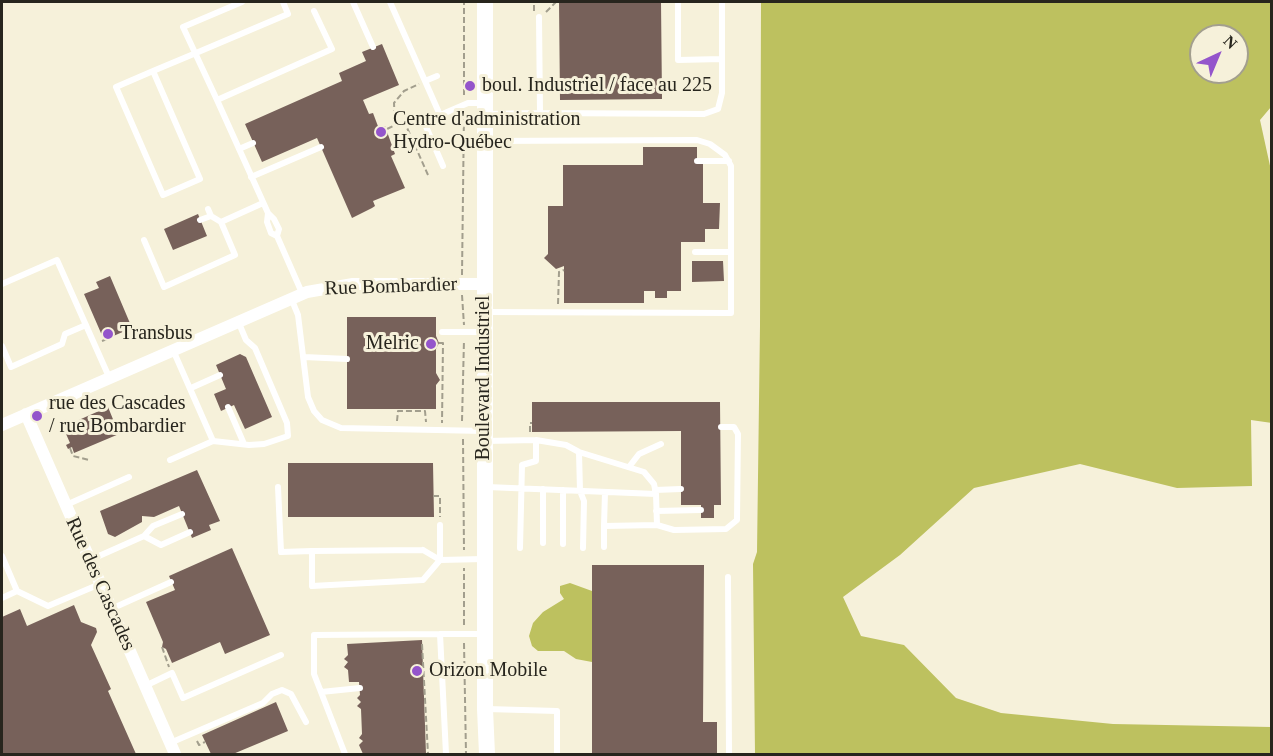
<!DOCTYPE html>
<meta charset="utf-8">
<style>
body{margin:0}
#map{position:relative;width:1273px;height:756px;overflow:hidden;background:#f6f1da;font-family:"Times New Roman",serif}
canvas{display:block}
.frame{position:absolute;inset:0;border:3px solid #27251d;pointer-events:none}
.north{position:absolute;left:1189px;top:24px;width:60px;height:60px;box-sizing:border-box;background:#f6f1da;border:2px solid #a39f8e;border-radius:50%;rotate:44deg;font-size:16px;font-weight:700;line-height:24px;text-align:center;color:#27251d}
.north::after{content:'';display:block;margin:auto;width:21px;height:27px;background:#9455cb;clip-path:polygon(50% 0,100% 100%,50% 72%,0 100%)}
</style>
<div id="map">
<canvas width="1273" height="756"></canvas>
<div class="frame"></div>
<div class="north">N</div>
</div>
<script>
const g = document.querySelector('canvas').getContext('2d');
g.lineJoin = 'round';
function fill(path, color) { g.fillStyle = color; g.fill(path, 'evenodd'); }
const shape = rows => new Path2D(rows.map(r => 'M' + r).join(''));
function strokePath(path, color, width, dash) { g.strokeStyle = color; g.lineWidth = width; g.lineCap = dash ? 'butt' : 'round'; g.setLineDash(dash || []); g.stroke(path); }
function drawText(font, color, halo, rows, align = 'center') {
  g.font = font + ' "Times New Roman",serif'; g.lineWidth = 6; g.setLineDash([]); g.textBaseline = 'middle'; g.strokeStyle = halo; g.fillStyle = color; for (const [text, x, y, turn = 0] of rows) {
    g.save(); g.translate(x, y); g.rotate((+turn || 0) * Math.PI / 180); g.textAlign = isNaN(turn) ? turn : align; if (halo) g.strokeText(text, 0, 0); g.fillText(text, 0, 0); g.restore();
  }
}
fill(shape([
 [761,2,1271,2,1271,107,1260,120,1272,175,1272,423,1251,420,1252,486,1177,488,1080,464,974,488,900,555,843,597,861,636,904,645,956,698,1001,713,1113,724,1271,727,1271,754,755,754,753,564,757,552,760,326],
 [1201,36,1237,36,1237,72,1201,72],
 [570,583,592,591,592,662,576,659,564,651,538,651,532,646,529,636,533,623,543,612,564,599,560,593,560,586]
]), '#bdc15f');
fill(shape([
 [559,2,661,2,662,99,560,100],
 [382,44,399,85,363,100,369,114,373,113,379,129,385,126,395,154,391,156,405,188,373,201,375,206,372,208,352,218,317,138,262,162,245,124,342,81,339,73,366,61,362,52],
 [643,147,697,147,697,164,703,164,703,203,720,203,719,229,705,229,705,242,681,242,681,291,667,291,667,298,655,298,655,291,644,291,644,303,564,303,564,266,556,269,544,258,548,254,548,206,563,206,563,165,643,165],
 [198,214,207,236,173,250,164,229],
 [692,261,723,261,724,281,692,282],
 [110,276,132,328,104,340,84,294,99,288,96,282],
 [347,317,436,317,436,336,439,343,436,349,436,373,440,380,436,385,436,409,347,409],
 [240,354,246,357,272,417,245,429,234,405,221,411,214,394,226,389,216,365],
 [532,402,720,402,721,505,714,505,714,518,701,518,701,505,681,505,681,431,532,432],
 [108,407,119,434,74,453,72,447,68,449,66,445,70,443,63,427],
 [288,463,433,463,434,517,288,517],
 [197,470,220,521,209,525,211,530,192,538,179,506,154,517,142,516,142,522,115,537,108,534,100,511],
 [232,548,270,635,225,654,220,642,172,663,166,649,162,647,163,642,146,602,175,590,169,576],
 [592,565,704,565,703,722,717,722,717,754,592,754],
 [74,605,81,622,96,628,97,632,91,645,111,689,108,691,136,754,2,754,2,617,20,609,27,626],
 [422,640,426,754,363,754,359,745,363,741,359,738,362,734,361,709,357,706,361,702,357,698,360,695,359,682,349,682,348,670,344,667,348,662,344,659,348,655,347,644],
 [276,702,288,731,233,754,211,754,202,735]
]), '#77615a');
strokePath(shape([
 [534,11,534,2],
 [546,12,556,2],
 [464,95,464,2],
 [395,125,394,103,404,91,419,84],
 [387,129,404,121,428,175],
 [462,275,464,112],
 [462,295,464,325],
 [558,304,559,272,564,270],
 [102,341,110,338],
 [439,343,443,343,442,423],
 [397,421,398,411,425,411,426,422],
 [462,421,464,340],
 [530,432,530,423,532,423],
 [463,439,464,550],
 [70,448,73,456,89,460],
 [433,496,440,496,440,517],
 [464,625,464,568],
 [464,643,466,754],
 [422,644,428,754],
 [162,647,169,667],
 [197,741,199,745,205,742]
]), '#a29e8d', 2, [6, 3]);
strokePath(shape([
 [353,2,373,47],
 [390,2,425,81],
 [678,2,678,60,722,59],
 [153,71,200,179,163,195,116,87,153,71,196,53,288,14,283,2],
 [437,76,425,81,440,115],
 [217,100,183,27,242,2],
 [540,113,704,114,718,109,722,93,722,2],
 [485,114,540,113,539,17],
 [239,149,253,143],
 [697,161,729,161],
 [443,166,424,122,468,103,485,103],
 [251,177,321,147],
 [208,209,211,216,221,222],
 [268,213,217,100,332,49,314,11],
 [200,220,211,216],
 [277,236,279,229,274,219,268,213,267,222,271,233,277,236,302,293],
 [144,240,164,287,235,255,221,222,263,203],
 [695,252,731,252],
 [2,284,57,260,109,377],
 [291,298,298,315,308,397,314,411,322,420,341,428,484,431],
 [486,312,731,313,731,166,725,155,710,144,697,140,487,141],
 [442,332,484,332],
 [2,346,11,367,62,344,65,334,86,325],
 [304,357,347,359],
 [191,388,220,375],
 [228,407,244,444],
 [213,441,249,445,264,444,288,436,287,423,255,348,246,340,238,321],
 [485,441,536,440,536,461,522,465,520,548],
 [579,452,580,491,584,501,583,548],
 [170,460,213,441,173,350],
 [629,467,639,454,661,444],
 [278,487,281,552,312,551],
 [487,487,656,494,654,484,644,472,579,452,566,445,536,440],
 [563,490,563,544],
 [655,490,681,489],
 [605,492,604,526,657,525,656,494],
 [66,505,129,477],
 [656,511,701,510],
 [440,525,440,560,484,559],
 [657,525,674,530,726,529,737,520,738,434,734,427,721,427],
 [604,526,604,547],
 [144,536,161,545,190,532],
 [543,543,543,489],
 [423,550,440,560,423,580,312,586,312,551,423,550],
 [2,556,17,591,48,606,100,584],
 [90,560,144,536,153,526,182,514],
 [728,577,729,754],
 [2,598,17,591],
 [111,609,171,582],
 [145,686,172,673,183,698,281,655],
 [321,692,360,688],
 [487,709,557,711,557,754],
 [170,743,263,703,272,694,282,690,291,694,306,722],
 [345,754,314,674,314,635,440,634],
 [446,754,440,634,485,634]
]), '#fff', 6);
strokePath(shape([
 [26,414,175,754],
 [2,425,307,292,353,284,484,284]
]), '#fff', 12);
strokePath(shape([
 [485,2,485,709,487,754]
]), '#fff', 16);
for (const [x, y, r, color] of [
 [470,86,6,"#9455cb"],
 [381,132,6,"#9455cb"],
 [108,334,6,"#9455cb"],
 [431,344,6,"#9455cb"],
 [37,416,6,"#9455cb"],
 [417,671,6,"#9455cb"]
]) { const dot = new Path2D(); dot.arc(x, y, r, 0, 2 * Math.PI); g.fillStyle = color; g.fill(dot); strokePath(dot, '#f6f1da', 2); }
drawText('20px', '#27251d', '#f6f1da', [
 ["boul. Industriel / face au 225",482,86],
 ["Centre d'administration",393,120],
 ["Hydro-Québec",393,143],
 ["Transbus",120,334],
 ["Melric",419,344,"right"],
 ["rue des Cascades",49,404],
 ["/ rue Bombardier",49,427],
 ["Orizon Mobile",429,671]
], 'left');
drawText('20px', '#27251d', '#f6f1da', [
 ["Rue Bombardier",391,287,-2],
 ["Boulevard Industriel",484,378,-90],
 ["Rue des Cascades",100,584,66]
]);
</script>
